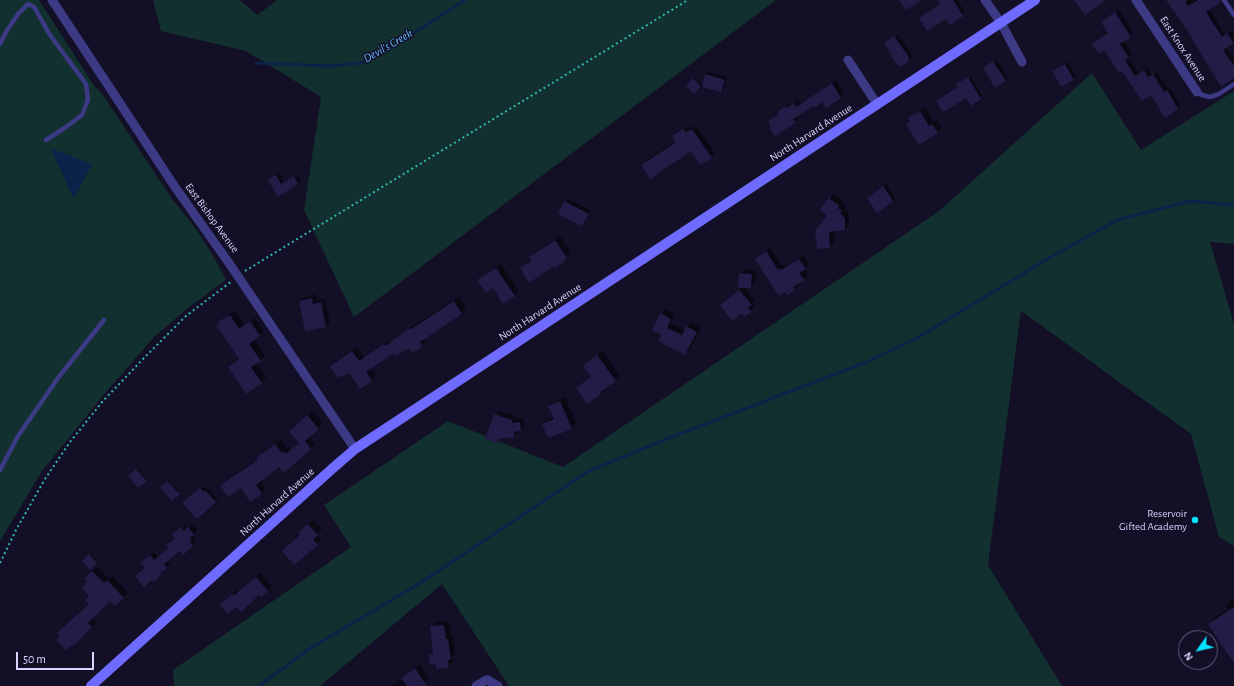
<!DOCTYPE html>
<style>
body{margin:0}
#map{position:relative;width:1234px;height:686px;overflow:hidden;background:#130f26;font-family:"Alegreya Sans",sans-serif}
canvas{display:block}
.north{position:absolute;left:1178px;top:630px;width:40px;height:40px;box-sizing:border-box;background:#130f26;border:1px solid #625e7d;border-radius:50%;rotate:236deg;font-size:11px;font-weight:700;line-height:16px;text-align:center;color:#d9d4ff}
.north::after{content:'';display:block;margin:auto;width:14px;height:18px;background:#00e5ff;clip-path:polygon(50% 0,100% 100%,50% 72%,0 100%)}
.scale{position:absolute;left:16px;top:652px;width:78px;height:18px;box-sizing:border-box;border:2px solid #d9d4ff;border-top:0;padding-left:5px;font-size:12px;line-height:14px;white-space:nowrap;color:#d9d4ff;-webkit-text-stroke:3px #130f26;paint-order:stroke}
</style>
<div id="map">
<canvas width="1234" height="686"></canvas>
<div class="north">N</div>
<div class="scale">50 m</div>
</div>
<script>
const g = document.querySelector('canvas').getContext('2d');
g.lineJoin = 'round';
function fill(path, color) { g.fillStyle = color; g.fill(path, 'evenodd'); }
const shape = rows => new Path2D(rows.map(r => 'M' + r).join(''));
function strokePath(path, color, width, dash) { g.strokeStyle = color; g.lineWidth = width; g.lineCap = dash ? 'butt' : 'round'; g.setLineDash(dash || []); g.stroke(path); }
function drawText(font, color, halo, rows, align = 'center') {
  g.font = font + ' "Alegreya Sans",sans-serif'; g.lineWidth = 3; g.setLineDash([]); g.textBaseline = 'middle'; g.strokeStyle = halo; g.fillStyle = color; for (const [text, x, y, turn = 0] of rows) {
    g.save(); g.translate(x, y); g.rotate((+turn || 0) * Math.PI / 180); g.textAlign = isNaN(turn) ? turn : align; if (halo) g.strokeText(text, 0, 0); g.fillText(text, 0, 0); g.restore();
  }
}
fill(shape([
 [0,0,39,0,95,87,101,92,172,199,197,230,215,259,226,280,188,308,155,336,106,392,42,471,0,541],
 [153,0,240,0,257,15,277,0,776,0,354,317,304,210,321,97,246,51,161,31],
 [1092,73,1141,150,1234,91,1234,244,1210,242,1234,324,1234,546,1219,537,1191,434,1021,311,988,565,1062,686,509,686,442,584,320,686,174,686,173,670,351,547,324,505,448,421,563,467,939,211]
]), '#12302f');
fill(shape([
 [50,148,92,164,74,199]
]), '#0c2248');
fill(shape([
 [942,0,957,0,965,12,950,23,946,17,941,4],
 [1168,0,1218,0,1209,8,1225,35,1231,31,1234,35,1234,42,1226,47,1234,59,1234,77,1186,26],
 [1119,10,1133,33,1123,40,1132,54,1128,57,1138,73,1147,67,1152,75,1157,72,1168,89,1170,88,1180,105,1177,109,1151,94,1123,70,1097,41,1109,32,1105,19],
 [898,34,911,54,910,54,912,57,900,66,888,41],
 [996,59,1008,77,996,87,987,66],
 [1068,62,1076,76,1062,86,1054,71],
 [709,72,727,77,724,88,721,91,706,74],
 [970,76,982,96,980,98,959,87,960,82],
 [695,78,702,85,694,93,687,86],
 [836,80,844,93,841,97,826,106,822,101,813,105,797,116,798,118,794,122,776,134,769,121,779,113,779,112,782,108,790,103,791,105,798,100,800,104],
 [924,107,934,122,936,120,942,128,937,133,911,121,910,118],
 [688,126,690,129,696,126,702,136,703,135,715,154,711,157,691,150,642,165,646,161,676,141,673,136],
 [279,173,284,182,297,174,301,181,278,195,269,180],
 [886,184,895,198,893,201,868,198],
 [834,194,843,201,842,203,845,206,844,208,849,213,849,225,844,230,834,230,834,242,830,247,817,248,829,216,821,209],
 [568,199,591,211,585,222,582,225,565,202],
 [560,236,571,253,565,260,555,266,554,265,521,268,532,260,530,257,534,253],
 [770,248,782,266,785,264,786,266,804,255,809,264,804,269,808,275,798,283,799,284,794,289,756,259],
 [501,264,519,291,515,295,503,302,494,287,479,280,483,276],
 [745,269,756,270,755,283,750,287,745,287,755,300,752,303,755,306,745,315,725,301,743,287,740,273],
 [316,294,317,300,325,299,330,322,325,326,300,301,305,297],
 [459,297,466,309,461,313,424,338,426,341,413,352,409,347,394,352,370,368,376,375,371,380,331,366,336,361,357,347,364,357,389,341,390,342,415,325],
 [665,309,675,314,670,323,685,330,691,322,701,327,690,349,685,354,663,335,661,314],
 [235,311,244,325,255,318,264,331,254,339,265,356,256,363,266,378,261,382,229,367,240,358,220,322,225,317],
 [602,351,620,376,601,393,587,403,577,388,592,376,584,366],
 [565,397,576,423,571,428,543,424,548,420,554,417,549,406,554,402],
 [312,411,323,423,309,436,315,444,284,472,279,466,260,480,266,489,262,493,241,487,222,485,226,480,258,459,262,454,280,440,287,449,289,448,291,451,300,442,295,428],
 [499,411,516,416,516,419,524,418,525,426,514,436,501,437,496,442,495,415],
 [138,469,147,480,138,487,129,476],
 [168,481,173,487,174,486,180,492,173,499,162,487],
 [203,486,207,490,208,488,218,499,197,518,184,503],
 [313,520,322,529,317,535,321,539,317,544,301,535,304,528],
 [192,524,197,530,193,534,195,536,193,538,196,542,193,546,180,549,167,560,170,564,164,570,164,571,154,580,146,568,145,559,154,552,158,557,170,548,171,541,176,537,177,531,185,525,188,528],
 [91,554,97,561,90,568,83,561],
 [97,567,109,579,112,576,128,593,115,605,110,600,92,618,96,622,74,644,90,603,91,596,88,582,85,579],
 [261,573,272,586,261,596,259,594,226,601,237,590,239,592],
 [1234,598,1234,666,1226,654,1228,653,1209,624,1213,619,1229,609,1226,605],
 [449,621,451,635,453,635,455,654,452,657,453,662,448,667,436,663,430,655,434,651,431,627,436,622],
 [420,665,429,679,425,683,421,686,390,686,403,679,402,678,406,674]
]), '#0007');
strokePath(shape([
 [256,63,331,66,366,62,399,43,465,0],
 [259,686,309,649,422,582,587,472,659,442,869,361,896,348,917,338,1049,258,1117,220,1190,201,1234,205]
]), '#0c2248', 3);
fill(shape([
 [899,0,922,0,906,10],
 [937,0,953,0,963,16,950,25,946,19,927,31,919,18,940,4],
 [1074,0,1106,0,1085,15],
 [1166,0,1187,0,1185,2,1188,6,1198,0,1220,0,1221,2,1206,12,1222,37,1227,33,1234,43,1223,50,1234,66,1234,78,1221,87,1185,27],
 [1115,12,1131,37,1120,44,1129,58,1125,60,1135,76,1144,70,1148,77,1153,74,1164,92,1167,90,1178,109,1165,118,1151,95,1142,101,1122,71,1119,73,1104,50,1099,54,1092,44,1108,33,1101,22],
 [894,36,909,57,908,58,909,61,900,67,898,64,897,65,884,43],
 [993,61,1006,81,995,88,983,68],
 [1065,64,1074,80,1061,87,1052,71],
 [705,74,725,80,721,92,702,87],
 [968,77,981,99,971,106,966,98,943,112,936,101,958,87,956,84],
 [693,78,701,86,694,94,686,86],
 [832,83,841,98,826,108,822,102,814,108,813,106,793,119,795,123,775,136,769,127,771,126,768,121,779,114,777,112,786,106,787,108,794,103,796,107],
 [920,111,929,126,932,124,938,133,919,145,906,125,910,121,908,118],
 [683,129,686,132,692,129,712,158,700,165,691,151,650,179,641,165,676,142,672,136],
 [276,175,281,184,294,176,298,184,278,197,268,180],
 [883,186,893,201,877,213,867,198],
 [829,198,839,206,838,208,842,211,840,213,845,218,845,230,829,232,830,248,817,249,815,230,827,216,820,209],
 [564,201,589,214,582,226,558,214],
 [555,240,567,258,564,260,565,261,555,268,554,266,529,283,520,268,531,261,529,257],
 [766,251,778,270,780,268,781,270,799,259,806,269,799,273,804,280,793,287,795,290,787,295,785,292,779,296,755,259],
 [496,268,515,296,503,304,493,288,486,293,477,280],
 [739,273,752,274,751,288,738,288],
 [739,290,752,305,748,308,751,312,745,317,742,313,732,321,720,305],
 [312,298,313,304,321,302,326,327,305,331,299,301],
 [454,301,462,314,420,342,422,347,412,353,409,348,396,356,394,353,366,372,372,381,360,389,349,373,346,375,345,374,338,378,330,366,352,351,359,361,384,344,385,346,410,328,411,329],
 [660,313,671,319,667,328,682,335,686,326,697,332,685,355,658,341,661,335,652,330],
 [230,315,239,329,250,321,260,336,249,344,261,361,251,367,262,383,246,394,228,367,239,359,216,325,219,323,219,321],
 [597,355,616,381,600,392,601,394,587,404,576,388,591,377,583,366],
 [560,401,572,429,548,438,542,424,554,419,548,406],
 [494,414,512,420,512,423,520,422,521,431,514,432,514,437,498,439,497,443,485,439],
 [307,415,319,429,305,441,311,449,284,473,279,467,256,485,262,494,250,502,241,488,228,497,220,485,258,460,256,458,275,444,282,453,284,452,286,454,299,443,289,432],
 [136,469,147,481,138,488,128,476],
 [167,481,180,494,172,501,160,487],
 [200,488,204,492,205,490,216,502,197,519,182,503],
 [308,524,318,535,313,539,318,545,294,565,282,551,300,535,298,533],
 [181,527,184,531,188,527,194,535,190,538,192,541,190,542,193,546,183,555,180,551,164,564,167,568,160,574,161,575,154,582,152,580,144,587,135,576,145,568,140,563,150,555,154,560,169,548,166,545,175,538,172,535],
 [89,554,97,563,90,570,82,561],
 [92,571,104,583,107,580,124,598,115,606,110,601,88,623,92,627,74,645,72,644,66,650,56,640,60,636,57,633,89,604,85,600,89,596,82,588,87,582,84,579],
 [256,577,268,591,261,597,259,595,241,612,236,607,228,614,220,605,232,594,234,595,237,593],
 [1234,607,1234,664,1208,624],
 [444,625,446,639,448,639,451,659,448,660,449,668,436,669,435,664,430,665,429,655,433,654,430,626],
 [415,668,427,686,407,686,401,678]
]), '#241b47');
strokePath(shape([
 [245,271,688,0],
 [0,563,16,530,45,479,70,442,103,401,145,357,186,316,232,281]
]), '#2fb8b0', 2, [2, 3]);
strokePath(shape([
 [1224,0,1234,15],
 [0,44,6,32,18,14,28,4,34,7,50,35,86,84,88,100,82,115,66,127,46,140],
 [1197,92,1202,95,1210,97,1219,94,1234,84],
 [0,470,18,436,58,378,104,320]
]), '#3d3a85', 4.5);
strokePath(shape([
 [52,0,175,187,231,266,355,449],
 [985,0,1001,23,1022,62],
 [1136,0,1197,92],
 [848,60,877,104],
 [476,686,486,680,488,680,498,686]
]), '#3d3a85', 9);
strokePath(shape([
 [91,686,333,468,355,449,1035,0]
]), '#6f6bff', 10);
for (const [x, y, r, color] of [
 [1195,520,4,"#00e5ff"]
]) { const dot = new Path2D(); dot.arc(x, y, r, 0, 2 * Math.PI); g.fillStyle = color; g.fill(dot); strokePath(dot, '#130f26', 1.5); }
drawText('11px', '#d9d4ff', '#130f26', [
 ["East Knox Avenue",1183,49,57],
 ["North Harvard Avenue",811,133,-33],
 ["East Bishop Avenue",212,218,54],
 ["North Harvard Avenue",540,312,-33],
 ["North Harvard Avenue",277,502,-42]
]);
drawText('11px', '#d9d4ff', '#130f26', [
 ["Reservoir",1187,514],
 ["Gifted Academy",1187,527]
], 'right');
drawText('italic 12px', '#62b6ff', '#130f26', [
 ["Devil's Creek",388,46,-30]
]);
</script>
